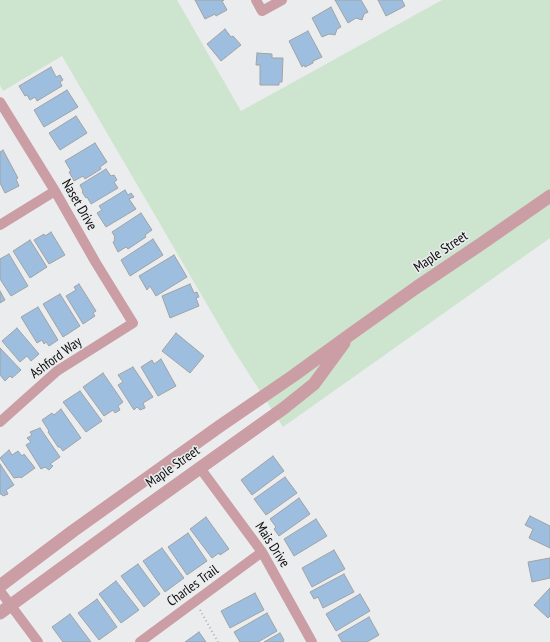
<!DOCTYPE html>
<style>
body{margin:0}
canvas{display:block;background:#ebeced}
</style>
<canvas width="550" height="642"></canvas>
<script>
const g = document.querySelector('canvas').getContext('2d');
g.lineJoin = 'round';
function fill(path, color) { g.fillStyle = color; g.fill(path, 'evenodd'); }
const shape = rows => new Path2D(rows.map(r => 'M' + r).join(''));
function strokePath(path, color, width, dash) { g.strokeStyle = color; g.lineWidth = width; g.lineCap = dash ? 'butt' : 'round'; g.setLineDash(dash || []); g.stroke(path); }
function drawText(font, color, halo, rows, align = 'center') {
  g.font = font + ' "PT Sans Narrow",sans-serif'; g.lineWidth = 3; g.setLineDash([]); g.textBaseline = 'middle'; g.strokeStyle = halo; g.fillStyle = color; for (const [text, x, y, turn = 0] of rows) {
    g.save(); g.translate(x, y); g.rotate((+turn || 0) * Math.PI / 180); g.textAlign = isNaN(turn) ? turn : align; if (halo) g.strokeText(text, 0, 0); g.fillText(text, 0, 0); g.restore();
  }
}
fill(shape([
 [0,0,177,0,241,111,442,0,550,0,550,238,283,427,233,349,62,56,3,91,0,85]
]), '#cde5cf');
const building = shape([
 [195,0,224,0,222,1,227,10,216,16,215,14,205,19,195,0],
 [335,0,361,0,368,12,364,14,362,20,356,18,348,23,335,0],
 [378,0,402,0,405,6,386,16,378,0],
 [331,7,341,27,337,29,335,35,329,34,322,37,312,18,331,7],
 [225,29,231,37,233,36,241,45,221,61,207,44,225,29],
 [308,31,322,57,313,61,313,63,305,67,304,65,302,67,289,41,308,31],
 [257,53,272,54,272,58,283,58,282,82,279,82,279,85,260,85,260,65,256,65,257,53],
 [51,67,56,77,60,75,63,80,60,82,62,86,37,101,35,97,30,100,27,95,25,96,19,86,51,67],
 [67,90,78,107,44,127,34,110,67,90],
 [76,116,87,133,60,150,49,133,76,116],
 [95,143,107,162,100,167,101,169,85,179,83,176,74,181,69,172,71,171,65,161,95,143],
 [3,150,18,178,16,179,19,186,5,193,0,183,0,152,3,150],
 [106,169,111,176,114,175,117,180,114,182,118,188,91,204,87,197,86,198,82,192,83,191,80,185,106,169],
 [125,190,128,195,131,193,134,197,129,199,136,209,106,227,97,213,102,210,99,206,125,190],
 [141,213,152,230,145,235,146,237,128,249,126,247,118,252,113,242,115,240,114,238,115,237,112,232,141,213],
 [51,232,65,255,49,264,34,240,44,234,45,236,51,232],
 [153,239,163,255,130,276,121,260,153,239],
 [30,240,47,267,30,278,13,251,30,240],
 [9,254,28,286,11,296,0,279,0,259,9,254],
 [174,255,187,277,156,296,150,286,147,290,139,276,174,255],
 [79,284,96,311,93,313,95,316,83,324,66,296,76,290,74,287,79,284],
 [190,284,194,293,197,292,199,297,196,298,199,306,170,318,162,296,190,284],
 [0,291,5,300,0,303,0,291],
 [60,294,80,326,63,337,43,304,60,294],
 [38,307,58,340,49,346,46,342,44,344,42,340,37,343,21,317,38,307],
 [17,328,39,354,31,361,27,356,20,362,2,341,17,328],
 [176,333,204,356,190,373,162,351,176,333],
 [0,348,21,370,12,378,10,376,5,381,0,375,0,348],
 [161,359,176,386,158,396,141,367,152,360,154,364,161,359],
 [133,367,153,397,143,403,145,408,140,410,137,407,134,410,118,385,123,382,118,375,133,367],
 [103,373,123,402,118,406,120,410,115,413,113,410,104,416,83,387,103,373],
 [80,391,102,421,86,432,63,402,80,391],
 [61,409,81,438,63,451,60,447,58,447,48,432,49,431,42,420,52,413,54,415,61,409],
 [40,428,60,457,50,464,53,466,49,470,45,467,41,469,26,445,31,442,27,438,32,435,30,432,40,428],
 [9,450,12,455,18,451,22,456,24,454,35,468,21,478,20,477,14,478,0,458,9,450],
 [273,456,284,471,252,495,241,480,273,456],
 [0,464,14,485,6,490,8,494,3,496,1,494,0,494,0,464],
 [285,477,297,493,266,515,254,499,285,477],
 [299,498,310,514,279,536,274,529,276,527,270,519,299,498],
 [530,516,550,526,550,548,529,538,533,529,525,525,530,516],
 [206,517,229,549,220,555,219,553,212,558,190,529,206,517],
 [316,519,327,536,294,556,284,539,316,519],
 [188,533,207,561,187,575,168,547,188,533],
 [162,548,184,578,165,592,143,561,162,548],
 [334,550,345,569,312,587,302,568,334,550],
 [550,558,550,578,532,582,528,562,550,558],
 [138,564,160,594,144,607,121,576,138,564],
 [344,574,354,592,323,608,318,597,314,599,310,592,344,574],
 [116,581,139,610,121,623,99,594,116,581],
 [550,588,550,616,548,618,534,605,550,588],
 [255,593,264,610,230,628,221,611,255,593],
 [360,594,370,611,336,631,326,614,360,594],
 [97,599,117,627,99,640,78,613,97,599],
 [267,613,277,631,258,642,240,642,234,632,267,613],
 [70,614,91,642,63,642,52,627,70,614],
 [369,617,379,635,367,642,342,642,338,635,369,617],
 [199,632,206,642,185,642,199,632],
 [280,633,284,640,283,642,264,642,280,633]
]);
fill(building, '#9dbede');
strokePath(building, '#a1a3a4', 1);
strokePath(shape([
 [200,610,218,642]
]), '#a8a9aa', 2, [1, 3]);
strokePath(shape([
 [256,0,262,11,282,0],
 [0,102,55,191,96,263,133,323,57,371,0,422],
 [0,225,55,191],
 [200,468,262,552,312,642],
 [0,591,38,642],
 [140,642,262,552]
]), '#cb9ea5', 10);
strokePath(shape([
 [0,586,73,531,220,426,293,376,351,334,417,287,481,244,550,196],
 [0,613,137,513,284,408,314,384,344,343]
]), '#cb9ea5', 13);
drawText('14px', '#0c0c0d', '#ebeced', [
 ["Naset Drive",79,205,60],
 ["Maple Street",441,252,-34],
 ["Ashford Way",56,358,-36],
 ["Maple Street",173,467,-35],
 ["Mais Drive",272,545,57],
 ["Charles Trail",193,586,-36]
]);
</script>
